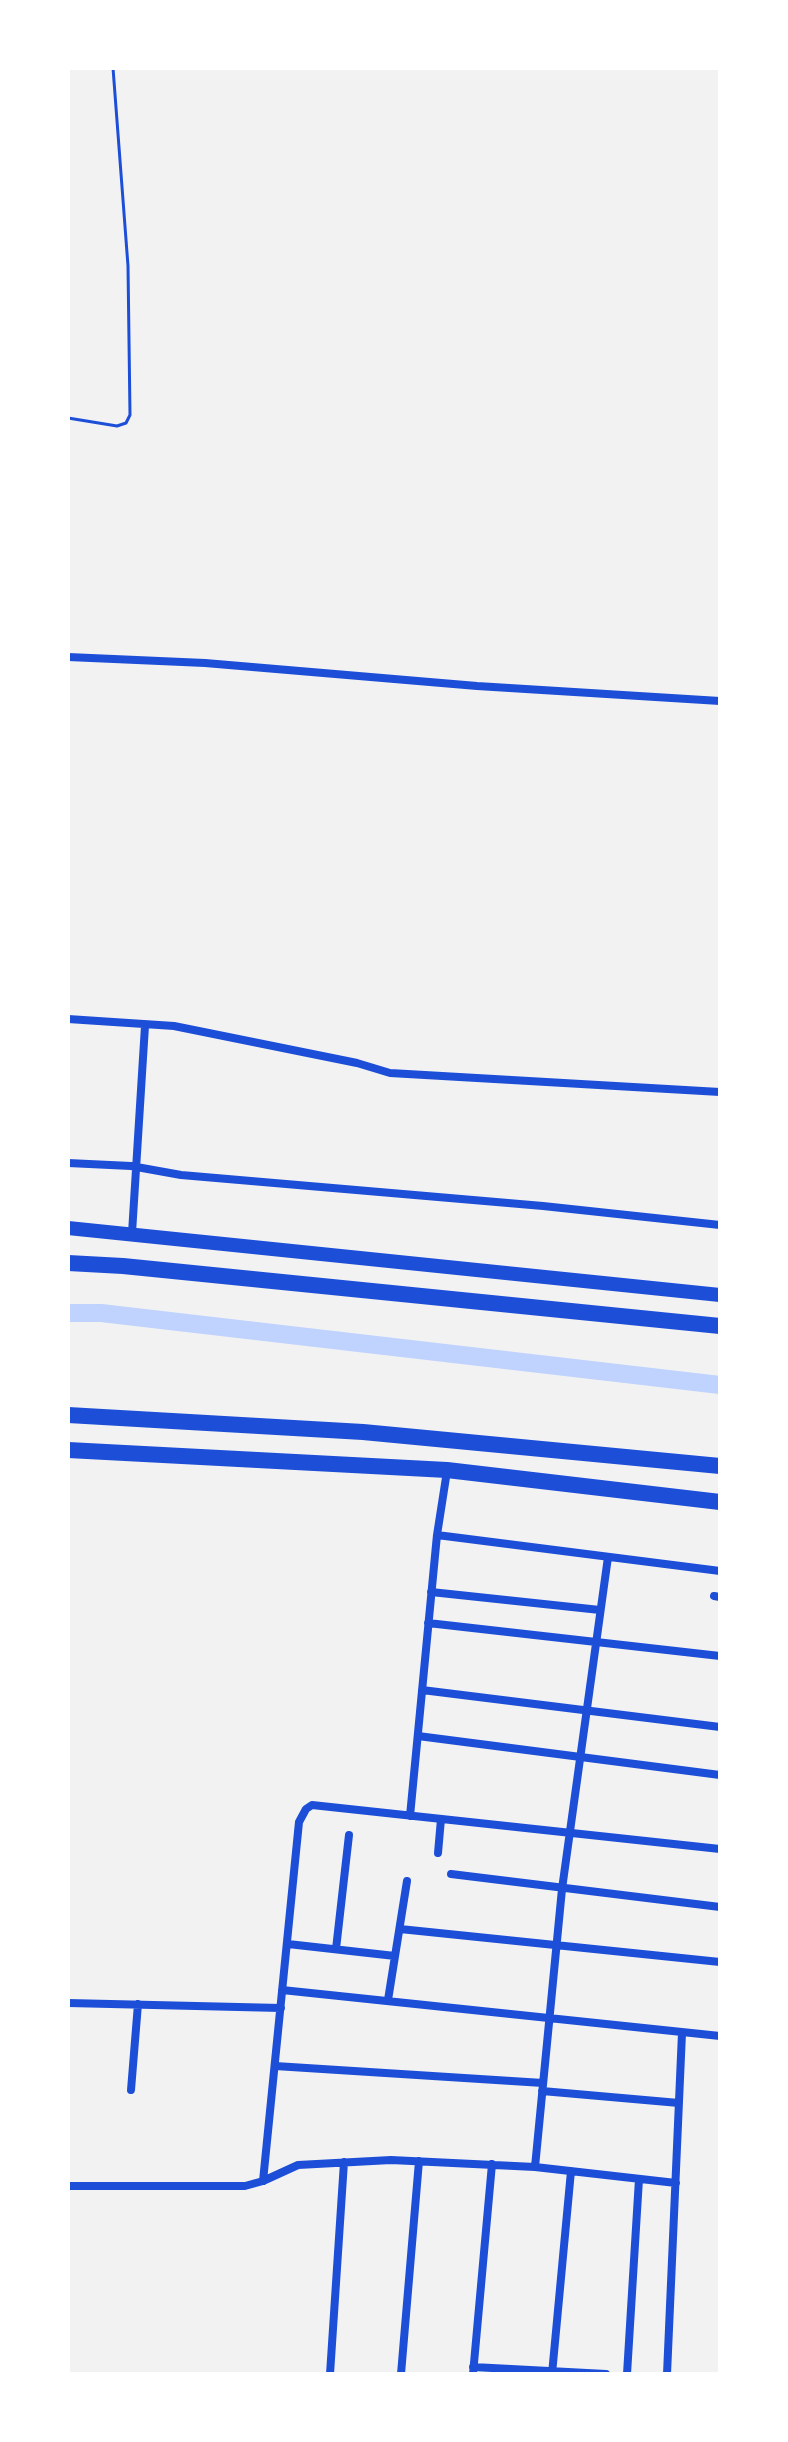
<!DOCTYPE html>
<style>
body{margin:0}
#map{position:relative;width:788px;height:2442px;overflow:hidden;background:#f2f2f2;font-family:Mulish,sans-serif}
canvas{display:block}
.frame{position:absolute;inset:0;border:70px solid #fff;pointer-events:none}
</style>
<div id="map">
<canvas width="788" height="2442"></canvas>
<div class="frame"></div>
</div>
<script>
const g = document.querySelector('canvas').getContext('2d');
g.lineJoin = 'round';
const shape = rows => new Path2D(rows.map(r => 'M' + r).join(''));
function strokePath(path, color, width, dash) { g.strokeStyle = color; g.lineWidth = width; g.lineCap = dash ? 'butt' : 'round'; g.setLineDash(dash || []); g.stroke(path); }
strokePath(shape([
 [68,1313,101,1313,720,1385]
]), '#bfd3fe', 18);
strokePath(shape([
 [68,418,117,426,126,423,130,415,128,266,113,68]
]), '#1d4ed8', 3);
strokePath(shape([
 [68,657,205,663,477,686,720,701],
 [68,1019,174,1026,357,1063,390,1073,720,1092],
 [68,1163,131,1166,181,1175,543,1206,720,1225],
 [132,1233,145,1026],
 [437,1535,720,1571],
 [431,1592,600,1610],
 [714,1596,720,1597],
 [428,1623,720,1656],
 [422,1690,720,1727],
 [418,1736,720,1775],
 [410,1816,437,1535,447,1471],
 [438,1853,441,1819],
 [451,1874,720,1907],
 [400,1929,720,1962],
 [288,1944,395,1956],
 [336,1949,349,1835],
 [282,1990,720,2036],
 [388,2000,407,1881],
 [68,2003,281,2008],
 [275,2066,543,2083],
 [131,2090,138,2004],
 [542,2091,679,2103],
 [535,2167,562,1889,608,1557],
 [263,2181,299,1822,306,1809,312,1805,720,1849],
 [68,2186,245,2186,263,2181,298,2165,391,2160,535,2167,676,2183],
 [473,2367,606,2374],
 [330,2374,344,2162],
 [401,2374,419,2161],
 [473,2374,492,2164],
 [552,2374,571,2171],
 [627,2374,639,2179],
 [667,2374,682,2033]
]), '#1d4ed8', 8);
strokePath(shape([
 [68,1228,720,1295]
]), '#1d4ed8', 14);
strokePath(shape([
 [68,1263,123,1266,720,1326],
 [68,1415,363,1432,720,1466],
 [68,1450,447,1470,720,1502]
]), '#1d4ed8', 16);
</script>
